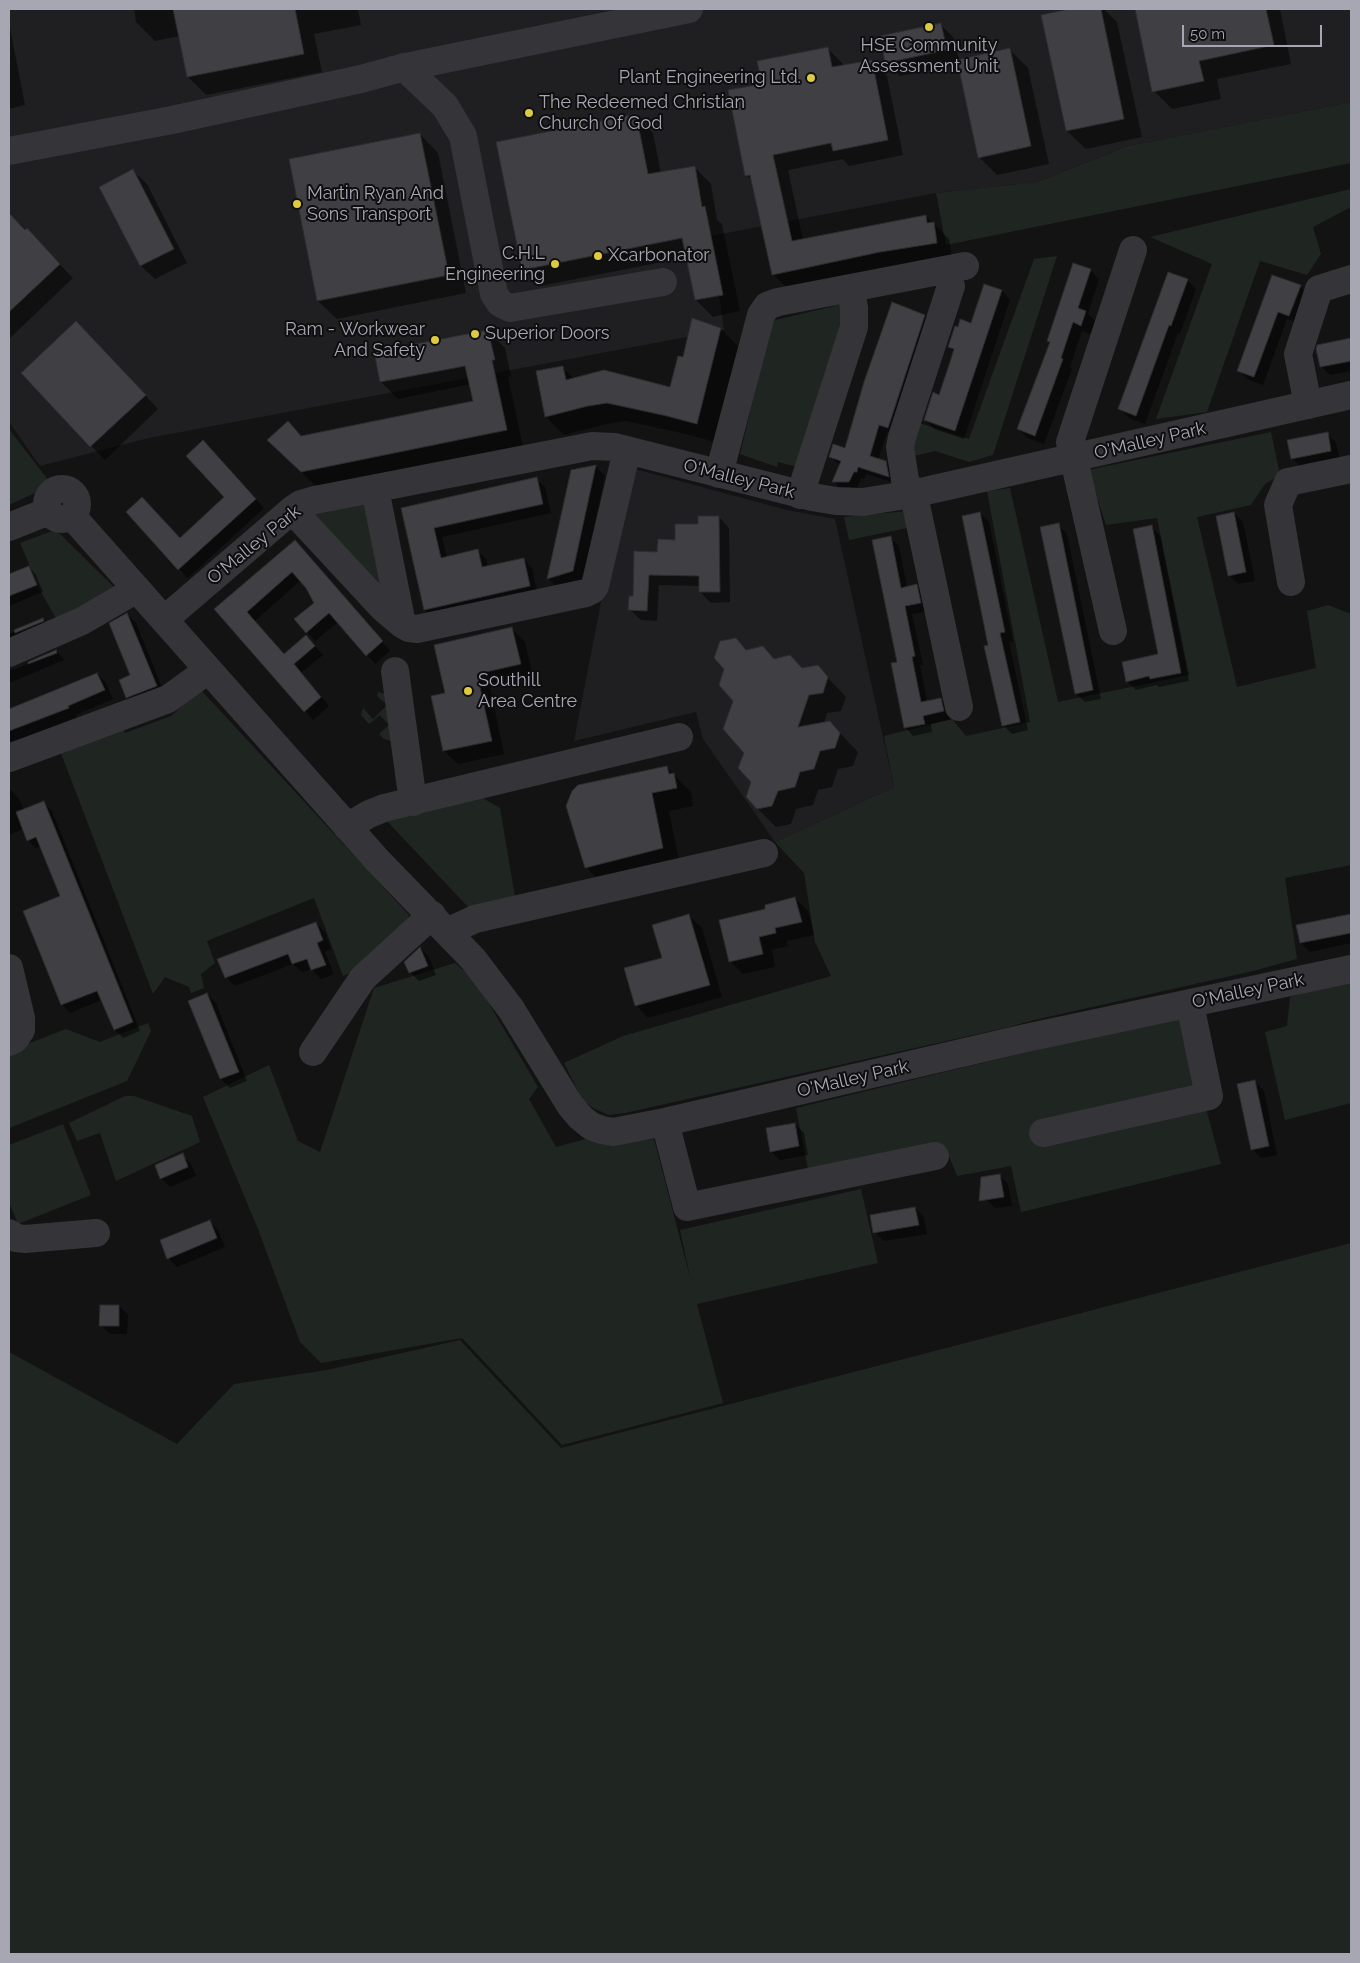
<!DOCTYPE html>
<style>
body{margin:0}
#map{position:relative;width:1360px;height:1963px;overflow:hidden;background:#131314;font-family:Raleway,sans-serif}
canvas{display:block}
.frame{position:absolute;inset:0;border:10px solid #a6a7b3;pointer-events:none}
.scale{position:absolute;left:1182px;top:25px;width:140px;height:22px;box-sizing:border-box;border:2px solid #a6a7b3;border-top:0;padding-left:6px;font-size:15px;line-height:18px;white-space:nowrap;color:#a6a7b3;-webkit-text-stroke:4px #0e0e0f;paint-order:stroke}
</style>
<div id="map">
<canvas width="1360" height="1963"></canvas>
<div class="frame"></div>
<div class="scale">50 m</div>
</div>
<script>
const g = document.querySelector('canvas').getContext('2d');
g.lineJoin = 'round';
function fill(path, color) { g.fillStyle = color; g.fill(path, 'evenodd'); }
const shape = rows => new Path2D(rows.map(r => 'M' + r).join(''));
function strokePath(path, color, width, dash) { g.strokeStyle = color; g.lineWidth = width; g.lineCap = dash ? 'butt' : 'round'; g.setLineDash(dash || []); g.stroke(path); }
function drawText(font, color, halo, rows, align = 'center') {
  g.font = font + ' Raleway,sans-serif'; g.lineWidth = 4; g.setLineDash([]); g.textBaseline = 'middle'; g.strokeStyle = halo; g.fillStyle = color; for (const [text, x, y, turn = 0] of rows) {
    g.save(); g.translate(x, y); g.rotate((+turn || 0) * Math.PI / 180); g.textAlign = isNaN(turn) ? turn : align; if (halo) g.strokeText(text, 0, 0); g.fillText(text, 0, 0); g.restore();
  }
}
fill(shape([
 [9,9,1351,9,1351,102,1128,146,1037,182,936,193,711,236,724,330,149,438,40,466,9,422],
 [635,469,787,510,835,519,894,787,775,842,703,739,696,712,574,741,602,597]
]), '#1f1f21');
fill(shape([
 [1351,102,1351,163,946,245,936,193,1037,182,1128,146],
 [1351,189,1351,207,1313,227,1321,254,1307,275,1260,261,1207,412,1156,419,1212,264,1150,237],
 [1057,256,993,455,969,462,935,451,910,457,916,422,969,439,1034,259],
 [843,304,846,313,797,467,778,462,777,467,740,454,767,342,767,322],
 [9,429,52,485,9,505],
 [1271,432,1280,475,1265,484,1251,505,1197,517,1237,687,1316,668,1307,611,1328,605,1351,614,1351,865,1285,878,1297,959,1253,971,1034,1020,1009,1027,625,1113,609,1115,595,1109,583,1101,564,1063,623,1036,831,976,815,942,804,873,775,842,894,787,884,736,952,719,966,736,1030,722,987,491,1010,488,1058,702,1189,675,1157,518,1106,525,1088,470],
 [367,498,385,594,309,514],
 [907,511,912,527,849,540,844,517],
 [55,531,60,534,117,590,58,622,41,592,20,543,50,532],
 [200,689,409,915,407,925,358,970,343,976,314,898,207,941,215,963,201,974,204,988,191,993,189,987,165,977,153,994,59,748,121,724,125,733,171,716],
 [378,692,386,694,391,741,384,739,379,734,389,725,380,715,369,724,361,715,363,708,373,719,387,705,377,696],
 [476,794,500,808,515,897,469,908,384,818],
 [455,963,475,980,538,1087,529,1099,556,1147,586,1139,610,1143,654,1139,691,1281,680,1230,861,1189,878,1263,697,1304,723,1403,562,1445,462,1338,321,1363,300,1342,258,1229,203,1097,269,1065,298,1141,320,1152,374,988],
 [1351,979,1351,1103,1285,1120,1265,1032,1287,1026,1290,997],
 [1181,1015,1221,1164,1021,1212,1011,1166,957,1176,945,1146,809,1174,796,1108],
 [148,1023,151,1031,127,1081,9,1128,9,1051,66,1029,100,1042],
 [125,1096,134,1096,192,1116,200,1142,116,1181,100,1133,77,1141,69,1123],
 [63,1124,91,1195,18,1224,9,1202,9,1145],
 [1351,1243,1351,1954,9,1954,9,1352,177,1444,234,1384,327,1370,460,1340,561,1448]
]), '#1f2621');
fill(shape([
 [134,9,358,9,361,25,314,34,322,72,206,95,188,77,180,36,155,41,136,22],
 [1075,9,1104,9,1117,22,1142,137,1086,149,1067,131,1043,16],
 [1136,9,1280,9,1291,64,1217,79,1221,99,1172,109,1154,91],
 [9,23,25,105,9,109],
 [941,25,954,38,959,60,1010,50,1028,68,1049,164,997,175,979,157,959,64,900,76,886,62],
 [827,48,843,64,843,66,872,61,887,76,903,155,849,166,843,159,788,170,803,240,926,216,949,239,952,258,789,290,774,275,753,181,746,175,763,85],
 [636,116,653,133,661,173,694,167,711,184,717,220,722,224,740,311,713,317,696,300,688,257,540,286,523,269],
 [420,134,438,153,466,293,337,319,318,301],
 [133,171,147,184,187,263,155,279,141,266,101,187],
 [9,213,73,278,9,339],
 [1090,270,1099,279,1088,314,1095,321,1090,334,1082,331,1070,367,1072,369,1044,444,1028,438,1019,429],
 [1273,276,1300,286,1309,295,1298,323,1287,319,1263,385,1247,379,1238,370],
 [1187,280,1196,289,1180,334,1178,333,1145,424,1129,418,1120,409],
 [1002,291,1010,300,964,439,934,429,925,420,940,396,954,352,949,346,972,325],
 [925,316,932,323,896,435,887,432,878,460,886,462,894,470,896,483,866,474,864,479,861,478,857,489,841,489,834,481,840,465,830,457,846,449],
 [693,320,721,329,739,347,715,442,686,434,626,421,607,424,564,435,546,417,562,367,574,379,671,388,684,359],
 [488,331,505,348,511,376,508,377,523,447,319,489,286,457,288,423,302,437,475,402,471,384,398,399,381,382],
 [90,336,158,409,105,460,22,373],
 [1351,339,1351,371,1330,375,1321,366,1318,346],
 [1327,434,1336,443,1340,460,1301,467,1292,458],
 [212,451,264,508,188,578,179,569,180,539,225,497],
 [596,467,605,476,582,580,557,587,548,579,572,471],
 [536,479,545,487,551,513,442,537,447,558,477,551,486,559,488,567,524,559,532,568,538,595,434,619,425,610,403,509],
 [980,513,989,522,1013,641,1009,642,1028,730,1012,734,1003,725,990,646],
 [1234,513,1243,522,1255,581,1238,584,1229,575],
 [719,517,729,528,730,602,711,603,700,592,700,586,659,585,657,621,641,620,630,610,634,597,659,553,700,526],
 [1058,525,1067,534,1101,699,1085,702,1076,694],
 [1151,527,1160,535,1189,681,1159,687,1157,685,1136,690,1127,681,1159,655],
 [890,537,899,546,907,588,917,586,925,594,929,611,912,614,923,665,920,665,927,702,941,700,949,708,952,719,931,724,932,732,913,736,905,727],
 [303,550,390,651,375,664,338,622,315,641,307,632,316,603,301,580,255,621,285,655,314,645,323,655,301,673,329,706,313,720,216,609],
 [29,567,36,575,43,592,9,606,9,575],
 [127,614,136,623,165,695,136,706,127,697,132,676],
 [43,619,50,627,9,647,9,634],
 [512,629,525,642,533,677,490,687,504,754,458,764,444,751,447,694],
 [736,639,747,651,763,648,775,660,802,669,817,666,846,697,841,711,827,713,824,723,829,722,858,752,853,766,838,769,832,787,818,790,813,805,796,809,791,824,776,827,757,808,734,701],
 [56,651,64,660,9,683,9,670,16,669],
 [97,674,106,683,113,699,76,715,77,717,9,744,9,710],
 [667,768,691,792,693,806,669,811,680,866,604,885,586,867],
 [11,790,19,799,24,810,43,802,52,811,140,1031,123,1038,115,1030,102,1000,70,1013,62,1004,61,896,42,846,36,848,28,840,23,829,9,835,9,791],
 [795,898,808,911,814,935,787,941,788,946,772,950,775,967,743,974,730,961,766,910],
 [1351,915,1351,943,1310,952,1301,943,1298,926],
 [689,916,702,928,722,997,648,1018,636,1005],
 [316,923,325,932,331,949,325,952,334,974,321,979,312,969,302,972,293,964,235,986,226,977],
 [420,948,429,957,436,975,419,981,410,972],
 [207,994,216,1003,247,1081,230,1088,221,1079,190,1001],
 [1255,1082,1264,1091,1277,1155,1261,1158,1252,1149],
 [795,1124,804,1133,808,1155,780,1160,771,1151],
 [182,1155,191,1164,196,1176,170,1187,161,1178],
 [999,1175,1008,1184,1012,1206,995,1208,986,1199],
 [915,1208,924,1217,927,1234,884,1241,875,1232],
 [209,1221,218,1230,225,1247,177,1267,168,1258],
 [119,1306,128,1315,127,1334,110,1334,101,1325]
]), '#0007');
const building = shape([
 [173,9,295,9,304,54,187,77,173,9],
 [1069,9,1101,9,1124,119,1066,131,1041,15,1069,9],
 [1135,9,1266,9,1274,45,1199,61,1204,81,1152,92,1135,9],
 [941,23,947,50,885,63,880,36,941,23],
 [828,47,832,67,872,60,888,140,833,151,831,143,773,155,792,241,926,215,927,223,934,222,937,243,880,252,772,275,750,175,745,176,728,90,762,84,757,61,828,47],
 [1010,48,1031,146,978,158,957,60,1010,48],
 [636,114,648,174,695,166,702,207,705,206,723,295,695,300,682,238,522,270,496,142,636,114],
 [420,133,449,275,317,301,289,159,420,133],
 [133,169,174,249,140,266,99,187,133,169],
 [9,213,25,230,27,228,60,264,9,312,9,213],
 [1073,263,1091,269,1078,308,1086,311,1081,326,1073,322,1061,358,1063,359,1035,436,1017,429,1050,342,1047,341,1073,263],
 [1168,272,1188,279,1171,326,1169,325,1136,416,1118,409,1168,272],
 [1272,275,1301,285,1289,316,1278,312,1254,377,1237,371,1272,275],
 [984,284,1002,290,955,431,924,420,933,392,939,395,951,359,954,349,948,347,955,326,958,327,960,319,971,323,984,284],
 [892,302,925,315,888,428,879,425,870,456,886,461,889,477,858,467,857,472,854,472,849,482,832,482,841,461,829,457,833,444,845,448,864,382,892,302],
 [692,318,721,328,697,424,667,416,607,403,588,406,545,417,536,371,563,366,566,380,604,370,670,387,678,356,683,357,692,318],
 [76,321,146,395,90,447,21,373,76,321],
 [488,330,495,360,492,360,507,430,301,472,267,440,288,421,301,436,473,401,465,366,380,382,374,352,488,330],
 [1351,338,1351,361,1320,367,1316,349,1317,345,1351,338],
 [1328,432,1331,451,1291,459,1287,440,1328,432],
 [203,440,256,499,178,570,126,512,142,497,180,538,224,497,186,456,203,440],
 [596,465,573,571,547,579,571,470,596,465],
 [537,477,543,504,434,528,441,558,478,549,482,567,524,558,530,586,424,610,401,508,537,477],
 [980,512,1005,632,1000,633,1020,722,1002,726,984,646,988,645,962,516,980,512],
 [1234,512,1246,572,1228,576,1216,516,1234,512],
 [698,516,719,516,720,592,699,592,699,576,649,575,647,611,628,610,629,596,633,596,634,551,657,552,658,539,675,540,675,524,698,524,698,516],
 [1059,523,1093,690,1075,694,1040,527,1059,523],
 [1152,525,1181,673,1150,679,1149,676,1126,682,1122,662,1158,654,1133,529,1152,525],
 [891,536,901,588,917,584,921,603,905,606,915,656,912,657,921,702,941,698,944,711,923,716,925,724,904,728,891,663,897,662,872,540,891,536],
 [295,540,383,641,366,656,329,613,306,633,294,619,314,603,306,588,292,572,247,612,284,654,306,635,315,646,294,664,321,697,304,712,214,609,295,540],
 [29,566,37,585,9,596,9,574,29,566],
 [127,613,157,686,126,698,119,680,130,675,109,623,127,613],
 [43,618,44,621,15,633,14,630,43,618],
 [512,627,521,664,477,674,492,741,443,751,431,696,445,693,434,645,512,627],
 [736,638,746,650,763,646,774,659,790,655,802,668,818,665,828,677,823,693,809,695,798,727,830,721,840,733,835,748,820,751,814,769,800,772,795,787,778,791,772,806,757,809,746,797,751,782,738,768,744,753,723,729,733,701,719,685,724,669,714,658,720,641,736,638],
 [56,650,57,653,28,664,28,662,56,650],
 [97,673,105,690,68,706,69,708,9,731,9,709,97,673],
 [667,766,669,774,674,773,677,788,652,793,663,848,585,868,566,806,572,791,578,785,667,766],
 [44,801,133,1022,114,1030,97,991,61,1005,23,911,60,896,36,837,27,841,16,812,44,801],
 [795,897,802,922,775,928,776,933,759,937,763,954,729,962,719,920,765,909,765,905,795,897],
 [689,914,710,985,635,1006,624,968,662,958,652,925,689,914],
 [1351,914,1351,933,1300,943,1296,925,1351,914],
 [316,922,323,940,317,943,326,965,311,970,307,959,292,964,288,954,225,978,217,959,316,922],
 [420,947,428,966,409,973,404,962,420,947],
 [207,993,239,1072,220,1079,188,1001,207,993],
 [1255,1080,1269,1146,1251,1150,1237,1084,1255,1080],
 [795,1123,799,1146,770,1152,766,1128,795,1123],
 [183,1153,188,1167,160,1179,155,1165,183,1153],
 [1000,1174,1004,1197,979,1201,981,1177,1000,1174],
 [915,1207,919,1225,873,1233,870,1215,915,1207],
 [210,1220,217,1238,167,1259,160,1240,210,1220],
 [100,1305,119,1305,119,1326,99,1326,100,1305]
]);
fill(building, '#404044');
strokePath(building, '#2d2d30', 1);
strokePath(shape([
 [404,67,445,106,463,136,494,294,500,303,510,308,663,282],
 [9,151,172,120,361,79,401,68,689,9],
 [951,286,902,437,900,447,905,480,916,505,959,707],
 [1308,405,1298,354,1319,289,1351,279],
 [719,474,761,315,767,306,778,302,965,266],
 '47 504a15 15 0 1 1 30 0a15 15 0 1 1-30 0Z',
 [375,489,402,624,409,628,417,629,586,593,592,590,595,586,627,450],
 [800,495,854,327,854,308,851,289],
 [292,510,383,608,402,624],
 [72,516,377,860,473,959,511,1009,570,1105,580,1117,591,1126,602,1130,613,1132,665,1122,1026,1038,1351,969],
 [9,527,49,511],
 [1291,582,1278,505,1288,482,1351,469],
 [165,619,292,510,301,504,315,500,577,449,592,446,615,447,812,497,836,501,863,502,912,494,1351,395],
 [1113,631,1070,442,1133,250],
 [9,653,82,621,137,589],
 [395,671,413,802],
 [9,758,168,699,208,670],
 [347,827,369,814,384,808,679,737],
 [449,931,475,919,764,853],
 [9,968,21,1018,21,1030,15,1039,9,1042],
 [313,1052,363,978,432,915],
 [665,1122,687,1207,935,1156],
 [1043,1133,1209,1096,1190,1004],
 [9,1233,16,1238,25,1239,96,1233]
]), '#343439', 28);
for (const [x, y, r, color] of [
 [929,27,5,"#deca41"],
 [811,78,5,"#deca41"],
 [529,113,5,"#deca41"],
 [297,204,5,"#deca41"],
 [598,256,5,"#deca41"],
 [555,264,5,"#deca41"],
 [475,334,5,"#deca41"],
 [435,340,5,"#deca41"],
 [468,691,5,"#deca41"]
]) { const dot = new Path2D(); dot.arc(x, y, r, 0, 2 * Math.PI); g.fillStyle = color; g.fill(dot); strokePath(dot, '#0e0e0f', 2); }
drawText('18px', '#a6a7b3', '#0e0e0f', [
 ["HSE Community",929,46,"center"],
 ["Assessment Unit",929,67,"center"],
 ["Plant Engineering Ltd.",801,78,"right"],
 ["The Redeemed Christian",539,103],
 ["Church Of God",539,124],
 ["Martin Ryan And",307,194],
 ["Sons Transport",307,215],
 ["C.H.L",545,254,"right"],
 ["Engineering",545,275,"right"],
 ["Xcarbonator",608,256],
 ["Ram - Workwear",425,330,"right"],
 ["And Safety",425,351,"right"],
 ["Superior Doors",485,334],
 ["Southill",478,681],
 ["Area Centre",478,702]
], 'left');
drawText('18px', '#a6a7b3', '#0e0e0f', [
 ["O'Malley Park",1150,441,-13],
 ["O'Malley Park",739,479,14],
 ["O'Malley Park",254,545,-39],
 ["O'Malley Park",1248,991,-12],
 ["O'Malley Park",853,1079,-13]
]);
</script>
